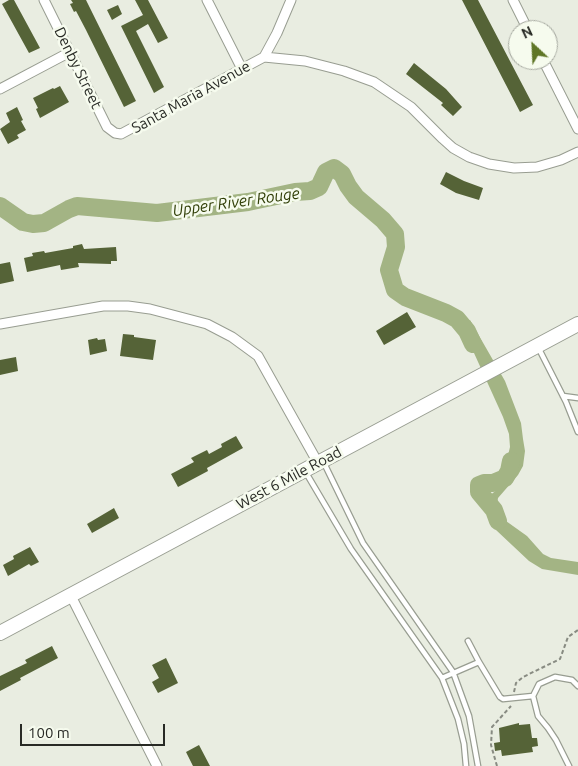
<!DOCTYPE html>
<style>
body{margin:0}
#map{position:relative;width:578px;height:766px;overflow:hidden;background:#e9ede1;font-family:Ubuntu,sans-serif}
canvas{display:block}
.north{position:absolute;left:508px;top:20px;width:50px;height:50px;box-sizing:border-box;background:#f6fbee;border:1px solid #a4a79e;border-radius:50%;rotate:335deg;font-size:14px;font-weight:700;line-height:20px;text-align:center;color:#282a25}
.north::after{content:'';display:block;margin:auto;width:18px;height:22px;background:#5f7627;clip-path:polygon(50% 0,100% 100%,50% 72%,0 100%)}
.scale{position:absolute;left:20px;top:724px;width:145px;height:22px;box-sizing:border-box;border:2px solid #282a25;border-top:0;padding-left:6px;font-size:15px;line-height:18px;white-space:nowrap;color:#282a25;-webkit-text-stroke:4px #f6fbee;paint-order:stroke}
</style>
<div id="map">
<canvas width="578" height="766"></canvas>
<div class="north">N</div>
<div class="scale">100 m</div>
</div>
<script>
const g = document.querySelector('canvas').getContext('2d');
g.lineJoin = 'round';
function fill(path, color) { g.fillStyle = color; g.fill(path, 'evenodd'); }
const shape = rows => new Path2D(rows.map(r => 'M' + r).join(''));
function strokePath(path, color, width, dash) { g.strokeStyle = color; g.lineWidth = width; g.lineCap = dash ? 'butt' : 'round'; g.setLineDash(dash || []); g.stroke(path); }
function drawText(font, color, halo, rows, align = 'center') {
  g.font = font + ' Ubuntu,sans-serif'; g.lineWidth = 5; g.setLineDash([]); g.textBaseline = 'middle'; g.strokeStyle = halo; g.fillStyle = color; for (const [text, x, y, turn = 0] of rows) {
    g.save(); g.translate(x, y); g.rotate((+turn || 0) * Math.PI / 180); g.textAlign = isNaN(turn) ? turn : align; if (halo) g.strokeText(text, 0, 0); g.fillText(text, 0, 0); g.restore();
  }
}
fill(shape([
 [470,320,505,381,521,423,523,439,525,451,523,466,518,475,498,498,497,505,500,513,506,521,527,536,543,554,551,558,578,562,578,575,542,569,529,561,496,530,489,512,484,506,489,496,498,489,504,472,510,447,509,434,503,417,474,353,459,327]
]), '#a3b484');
strokePath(shape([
 [0,206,23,222,33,224,44,223,69,209,77,206,157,213,248,202,295,192,310,191,319,187,326,172,334,168,342,174,348,186,356,197,383,220,395,234,396,247,389,270,395,290,405,297,446,313,457,319,467,331,473,344],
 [498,521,494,510,479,492,479,485,484,483,493,483,505,478,509,471,511,461]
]), '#a3b484', 18);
fill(shape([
 [9,0,14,0,40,48,29,53,2,4],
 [71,0,86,0,136,101,124,107,86,30,76,11,74,12,70,4,73,3],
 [135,0,148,0,168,38,158,43,148,24,136,31,164,87,154,93,121,26,143,15],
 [462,0,478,0,533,105,520,112],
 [118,5,122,14,112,20,107,10],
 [414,63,446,89,462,107,453,116,441,105,443,103,406,74],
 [60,86,69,102,40,118,36,109,38,108,33,98,53,88,54,89],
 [17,107,23,120,21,121,26,130,17,135,19,138,8,144,0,129,10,122,6,113],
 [446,172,464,181,483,188,479,200,456,193,440,184],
 [82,244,84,249,116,247,117,261,111,261,111,264,78,263,79,267,61,270,60,265,27,272,24,258,33,256,32,253,44,251,45,253,73,248,73,246],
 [10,262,14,281,0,284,0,264],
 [407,312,416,327,384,345,376,331],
 [123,334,134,335,134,337,156,340,153,360,120,356],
 [97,338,98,340,105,339,107,351,90,355,88,340],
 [16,357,18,371,0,375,0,360],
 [236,436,243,448,207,468,208,471,178,487,171,474,194,462,191,458,207,450,209,454,222,447,221,444],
 [114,508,119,518,92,533,87,524],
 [30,547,39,562,31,566,29,564,8,576,3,565,14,559,13,556],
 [52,646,58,658,20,678,21,680,0,691,0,676,27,663,25,660],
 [166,658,178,683,158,693,152,682,159,678,152,665],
 [519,723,519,725,530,724,532,738,537,738,538,746,532,747,533,752,502,756,501,750,495,751,494,743,500,742,499,728],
 [199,745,210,766,193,766,186,752]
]), '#556337');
const lane = shape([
 [538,347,566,402,578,432],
 [563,396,578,398],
 [323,461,363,543,453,672,469,716,478,766],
 [305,471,351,549,442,678,458,719,464,744,466,766],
 [468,641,479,662,500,697,503,699,533,696],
 [442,678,479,662],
 [569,766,556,740,548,728,538,716,533,696,539,684,555,677,572,680,578,686]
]);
const street = shape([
 [44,0,107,127,115,133,121,134,264,57,277,33,291,0],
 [207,0,242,69],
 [513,0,528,30],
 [264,57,305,61,344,71,374,82,411,107,443,139,453,148,469,157,489,164,514,168,537,167,561,160,578,152],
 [543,60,578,129],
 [0,89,70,52],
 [0,324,103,306,128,306,150,309,207,324,232,337,258,356,318,463],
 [70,594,157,766]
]);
const secondary = shape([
 [0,633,578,324]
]);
strokePath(lane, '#989d91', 7);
strokePath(street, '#989d91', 11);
strokePath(secondary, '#989d91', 16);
strokePath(shape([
 [514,692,516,683,523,677,560,659,568,637,578,630],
 [497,766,491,745,492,727,511,706]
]), '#888b82', 2, [4, 2.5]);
strokePath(lane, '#fff', 4.5);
strokePath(street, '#fff', 9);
strokePath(secondary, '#fff', 14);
drawText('15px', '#282a25', '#f6fbee', [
 ["Denby Street",78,68,64],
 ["Santa Maria Avenue",191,97,-29],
 ["West 6 Mile Road",289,478,-28]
]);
drawText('italic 16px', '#313f08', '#f6fbee', [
 ["Upper River Rouge",236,202,-8]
]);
</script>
